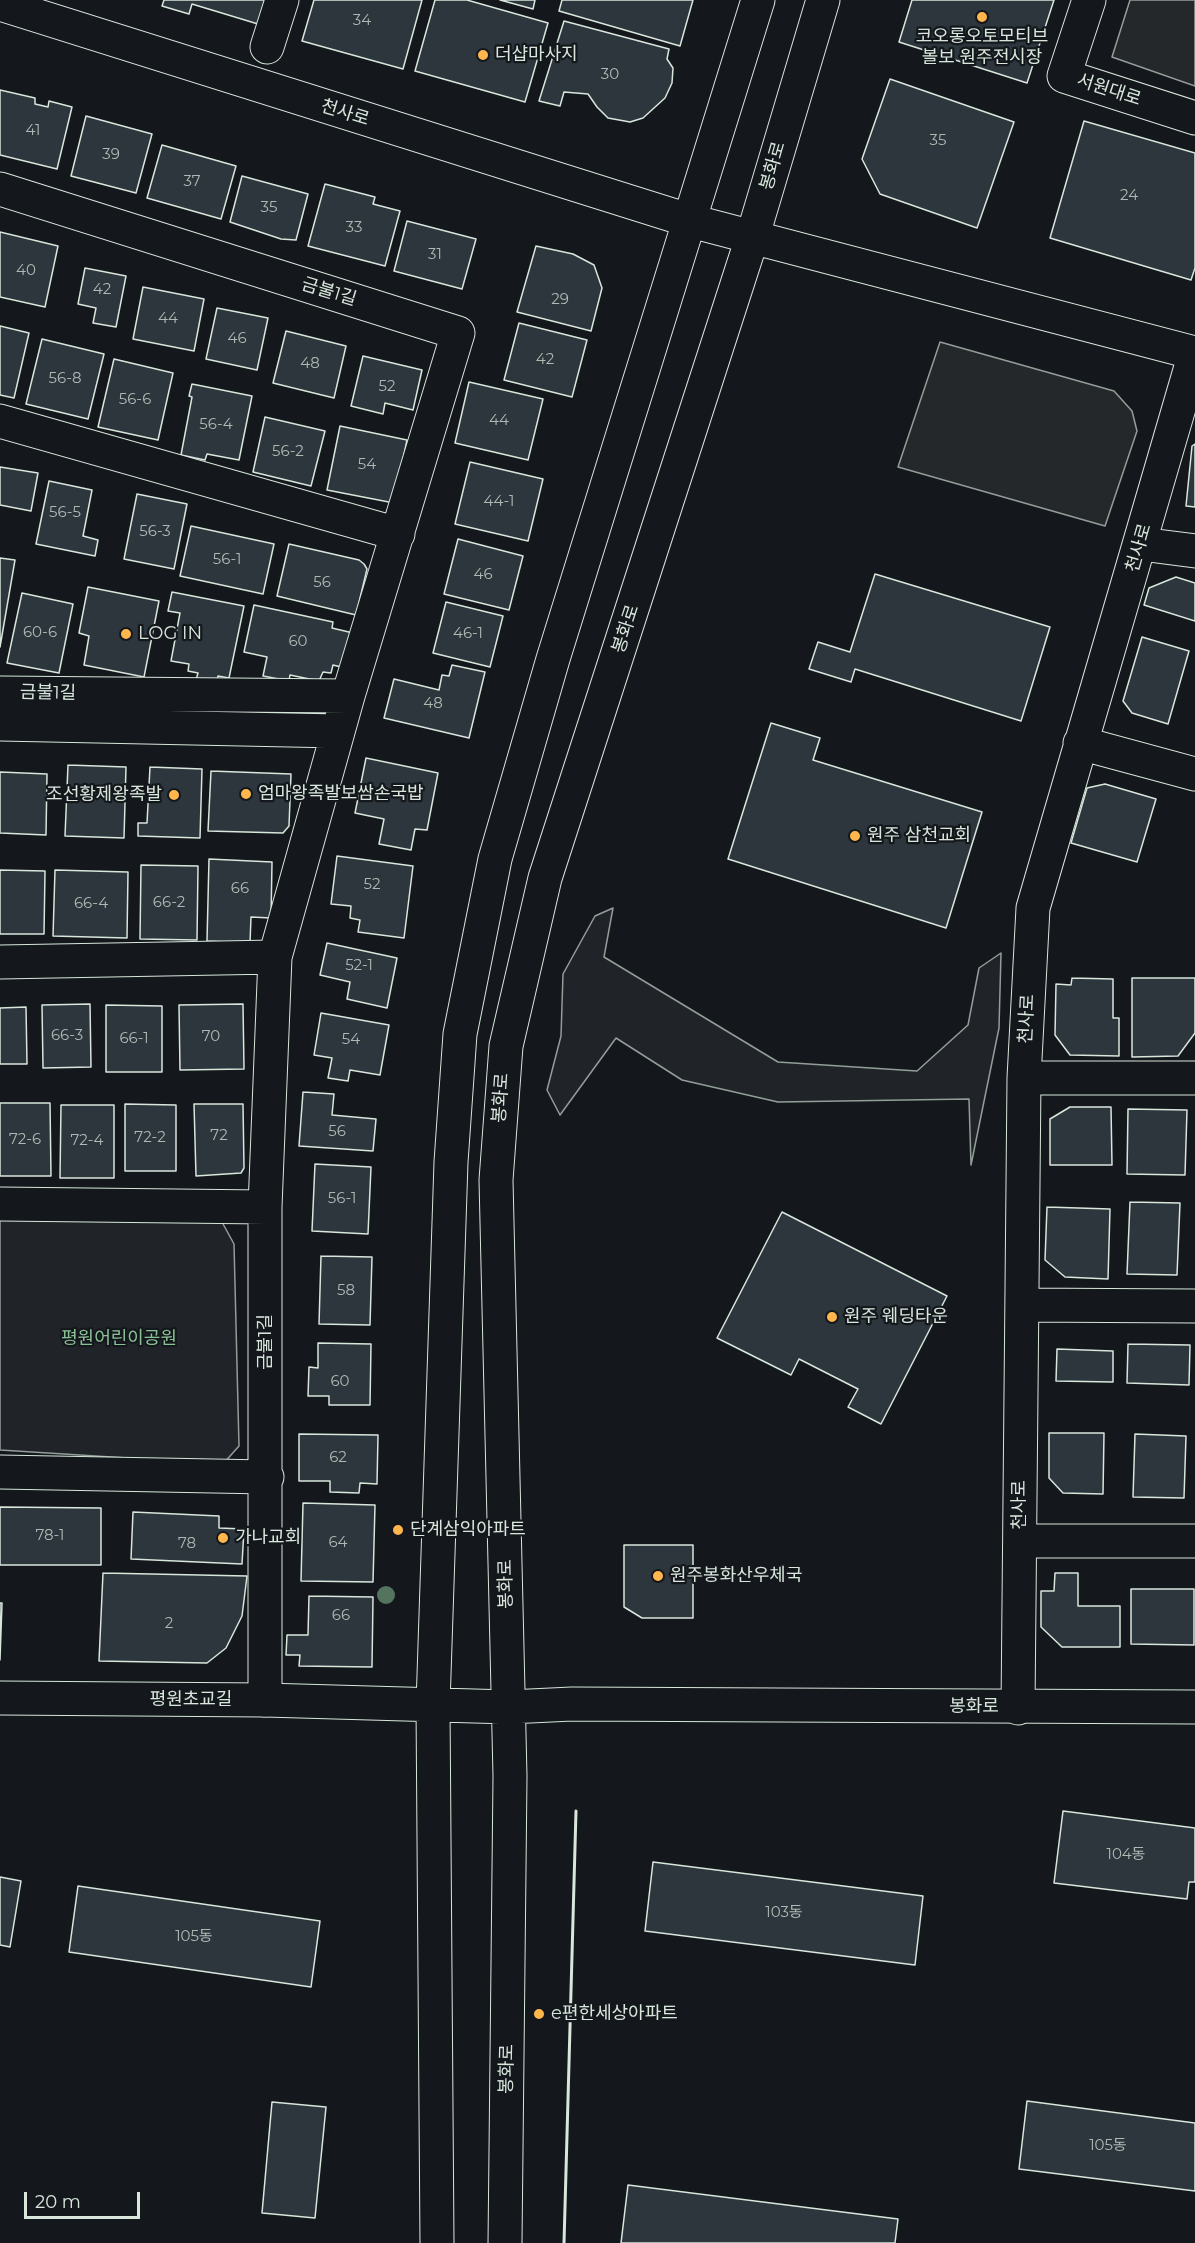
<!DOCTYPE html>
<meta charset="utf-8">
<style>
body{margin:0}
#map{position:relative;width:1195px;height:2243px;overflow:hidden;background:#14181c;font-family:Montserrat,sans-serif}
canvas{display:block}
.scale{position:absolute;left:24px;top:2192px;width:116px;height:27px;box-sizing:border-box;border:3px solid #d8e6dc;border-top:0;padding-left:8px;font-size:18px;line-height:21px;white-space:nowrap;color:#d8e6dc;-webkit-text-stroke:4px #14181c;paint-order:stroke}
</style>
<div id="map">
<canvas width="1195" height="2243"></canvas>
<div class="scale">20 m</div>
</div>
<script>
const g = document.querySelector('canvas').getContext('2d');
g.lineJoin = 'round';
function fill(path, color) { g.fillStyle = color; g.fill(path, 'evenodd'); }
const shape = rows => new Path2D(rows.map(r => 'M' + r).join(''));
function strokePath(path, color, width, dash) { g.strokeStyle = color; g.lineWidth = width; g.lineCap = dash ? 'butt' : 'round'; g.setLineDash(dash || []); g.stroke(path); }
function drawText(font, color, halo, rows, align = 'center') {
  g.font = font + ' Montserrat,"Noto Sans KR",sans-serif'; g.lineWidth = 4.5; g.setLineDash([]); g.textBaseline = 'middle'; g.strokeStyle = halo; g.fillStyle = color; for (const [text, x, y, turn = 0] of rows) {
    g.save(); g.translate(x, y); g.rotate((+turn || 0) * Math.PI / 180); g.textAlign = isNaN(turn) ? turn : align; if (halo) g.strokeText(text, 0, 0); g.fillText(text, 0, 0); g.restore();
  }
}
const green = shape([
 [613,908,604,957,778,1062,917,1071,968,1025,979,968,1001,953,999,1028,971,1165,969,1099,778,1102,682,1080,616,1038,560,1115,547,1090,561,1036,563,974,595,916,613,908],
 [0,1219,222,1222,234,1244,239,1446,223,1464,0,1450,0,1219]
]);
fill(green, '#202428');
strokePath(green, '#939e99', 1.5);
const parking = shape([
 [1130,0,1195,0,1195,86,1112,57,1130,0],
 [940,342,1114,391,1132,411,1137,431,1105,526,898,467,940,342]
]);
fill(parking, '#24282b');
strokePath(parking, '#939e99', 1.5);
const building = shape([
 [164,0,265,0,258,24,192,4,189,14,162,6,164,0],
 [314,0,422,0,403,69,302,41,314,0],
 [435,0,467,0,548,23,525,102,415,71,435,0],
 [500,0,535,0,533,9,500,0],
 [562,0,693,0,680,46,559,11,562,0],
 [912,0,1054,0,1027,83,899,42,912,0],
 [564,21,669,49,667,59,673,68,672,83,665,98,643,118,630,122,608,118,597,107,588,94,564,92,560,106,539,101,564,21],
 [890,79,1014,122,977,228,880,194,862,159,890,79],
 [0,90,35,98,35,104,48,107,49,101,72,107,57,169,0,155,0,90],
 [86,116,152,134,136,193,71,176,86,116],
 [1084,121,1195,153,1195,268,1191,280,1050,238,1084,121],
 [162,145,236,166,221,219,147,198,162,145],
 [242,176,308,194,296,240,281,239,230,222,242,176],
 [325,184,375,197,373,204,400,211,385,266,308,246,325,184],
 [407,221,476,239,462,289,394,271,407,221],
 [0,232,58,246,45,307,0,297,0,232],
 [536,246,573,254,594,265,602,288,591,331,517,312,536,246],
 [85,268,126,276,116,327,93,323,96,308,78,304,85,268],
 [143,287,204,299,194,351,133,339,143,287],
 [217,308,268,318,257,370,206,359,217,308],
 [519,323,587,340,572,397,504,380,519,323],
 [0,326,29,333,14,398,0,395,0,326],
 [286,331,346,346,334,398,273,383,286,331],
 [42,339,104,354,88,419,26,404,42,339],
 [363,356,422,370,413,410,385,403,383,414,351,406,363,356],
 [114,359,173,373,158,440,98,427,114,359],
 [469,382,543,399,528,460,455,443,469,382],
 [192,384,252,396,239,460,207,454,205,460,181,455,192,397,189,396,192,384],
 [265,417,325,431,311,486,253,472,265,417],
 [340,426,407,440,394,503,327,490,340,426],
 [1195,444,1195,507,1186,506,1192,446,1195,444],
 [470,462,543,479,528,541,455,524,470,462],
 [0,467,38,473,31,511,0,505,0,467],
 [49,481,92,490,83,536,98,540,95,556,36,544,49,481],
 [137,494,187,504,174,569,124,559,137,494],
 [191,526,274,544,263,594,180,576,191,526],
 [458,539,523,556,509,610,444,594,458,539],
 [289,544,359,560,364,564,367,569,356,615,277,596,289,544],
 [0,558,15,560,0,647,0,558],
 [875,574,1050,627,1021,721,855,669,851,682,809,669,818,642,850,652,875,574],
 [1176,577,1195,583,1195,621,1144,605,1149,588,1176,577],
 [88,587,159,601,144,677,84,665,89,636,79,633,88,587],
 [172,592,244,606,229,678,218,676,216,685,196,680,198,673,188,671,189,664,171,661,180,613,168,611,172,592],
 [22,593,73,604,59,673,7,663,22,593],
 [446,602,503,616,490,667,433,653,446,602],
 [254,605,333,622,332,628,353,633,345,668,333,665,331,673,323,672,319,681,290,675,289,681,263,676,267,657,244,652,254,605],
 [1142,637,1189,651,1168,724,1132,713,1123,701,1142,637],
 [452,665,485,672,469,738,384,718,394,679,439,690,442,675,449,676,452,665],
 [771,723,820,738,813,760,982,812,946,928,728,859,771,723],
 [366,758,438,773,427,830,415,829,411,850,379,844,384,819,355,813,366,758],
 [68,765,126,767,124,838,65,836,68,765],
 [150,767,202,769,200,838,138,836,138,823,147,823,150,767],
 [211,771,291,774,289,826,283,833,208,831,211,771],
 [0,772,47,774,46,835,0,833,0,772],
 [1105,784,1156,799,1137,862,1071,843,1087,788,1105,784],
 [337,856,413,866,404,938,358,932,360,920,350,918,351,906,331,904,337,856],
 [209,859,272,862,271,918,251,917,250,943,207,941,209,859],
 [141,865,198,866,197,940,140,939,141,865],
 [0,870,45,871,44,934,0,934,0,870],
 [55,870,128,872,127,938,53,936,55,870],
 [327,943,397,958,387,1008,347,999,350,982,320,975,327,943],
 [1072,978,1113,979,1113,1018,1119,1018,1119,1056,1070,1055,1055,1035,1056,984,1071,985,1072,978],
 [1132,978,1195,978,1195,1033,1178,1056,1132,1057,1132,978],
 [90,1004,91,1067,43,1068,42,1005,90,1004],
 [243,1004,244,1069,180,1070,179,1005,243,1004],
 [106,1005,162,1006,162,1072,106,1072,106,1005],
 [26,1007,27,1064,0,1064,0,1008,26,1007],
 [321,1013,389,1025,380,1075,350,1070,348,1081,328,1078,332,1058,314,1055,321,1013],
 [303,1092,334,1094,332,1115,376,1119,373,1151,299,1146,303,1092],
 [0,1103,50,1103,51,1176,0,1176,0,1103],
 [125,1104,176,1105,176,1171,125,1171,125,1104],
 [194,1104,243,1104,244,1168,241,1173,196,1176,194,1104],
 [61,1105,114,1105,114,1178,60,1178,61,1105],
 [1070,1107,1111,1107,1112,1165,1050,1165,1050,1119,1070,1107],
 [1128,1109,1187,1110,1185,1175,1127,1174,1128,1109],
 [315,1164,371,1167,368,1234,312,1231,315,1164],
 [1130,1202,1180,1203,1177,1275,1127,1274,1130,1202],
 [1047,1207,1110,1209,1108,1279,1065,1277,1045,1260,1047,1207],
 [782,1212,947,1296,881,1424,848,1407,858,1389,799,1359,791,1375,717,1338,782,1212],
 [321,1256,372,1257,370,1325,319,1324,321,1256],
 [318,1343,371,1344,370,1405,329,1405,329,1396,308,1396,309,1367,318,1368,318,1343],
 [1128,1344,1190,1345,1189,1385,1127,1383,1128,1344],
 [1057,1349,1113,1351,1113,1382,1056,1381,1057,1349],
 [1049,1433,1104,1433,1103,1494,1063,1493,1049,1478,1049,1433],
 [299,1434,378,1435,377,1484,360,1483,359,1493,330,1492,330,1481,299,1481,299,1434],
 [1135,1434,1186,1436,1184,1498,1133,1497,1135,1434],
 [303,1503,375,1505,373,1582,301,1581,303,1503],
 [0,1507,101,1508,101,1565,0,1565,0,1507],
 [133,1512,219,1516,219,1528,244,1529,242,1564,131,1559,133,1512],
 [624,1545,693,1545,693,1618,642,1618,624,1607,624,1545],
 [103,1573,247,1576,242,1616,226,1648,207,1663,99,1661,103,1573],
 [1055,1573,1078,1573,1078,1606,1120,1606,1120,1647,1062,1647,1041,1627,1041,1591,1054,1591,1055,1573],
 [1131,1589,1194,1589,1194,1645,1131,1644,1131,1589],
 [309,1596,373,1597,372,1667,299,1666,300,1655,286,1655,287,1635,308,1635,309,1596],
 [0,1603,2,1603,0,1660,0,1603],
 [1063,1811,1195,1828,1195,1882,1189,1882,1187,1899,1054,1883,1063,1811],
 [653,1862,923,1896,915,1965,645,1931,653,1862],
 [0,1877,21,1881,10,1947,0,1945,0,1877],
 [78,1886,320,1921,311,1987,69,1952,78,1886],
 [1027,2101,1195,2123,1195,2191,1019,2169,1027,2101],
 [272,2102,326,2107,315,2218,262,2213,272,2102],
 [628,2185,898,2219,895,2243,621,2243,628,2185]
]);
fill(building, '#2c363c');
strokePath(building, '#d8e6dc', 1.5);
const street = shape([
 [1089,0,1064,76,1195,118],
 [267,47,282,0],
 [0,189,458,333,348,696,275,957,265,1207,265,1700],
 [0,421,398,534],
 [1141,544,1195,551],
 [0,693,348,696],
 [0,724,338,731],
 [1080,743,1195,774],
 [0,962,275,957],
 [1024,1078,1195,1078],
 [0,1204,265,1207],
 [1022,1305,1195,1306],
 [0,1472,267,1477],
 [1020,1541,1195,1541],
 [1018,1708,1024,1078,1033,908,1195,353]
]);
const secondary = shape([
 [0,4,691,221,1195,353],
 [0,1698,265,1700,509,1707,572,1704,1195,1707],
 [437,2243,433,1705,451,1162,460,1034,495,859,553,659,758,0],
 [505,2243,510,1776,496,1180,506,1046,545,878,753,235,823,0]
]);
strokePath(street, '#d8e6dc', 35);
strokePath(secondary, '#d8e6dc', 35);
strokePath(street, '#14181c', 33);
strokePath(secondary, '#14181c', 33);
strokePath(shape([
 [564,2243,576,1811]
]), '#d8e6dc', 3);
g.fillStyle = '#55745f';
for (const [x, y] of [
 [386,1595]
]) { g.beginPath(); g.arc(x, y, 9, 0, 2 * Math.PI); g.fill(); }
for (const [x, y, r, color] of [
 [982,17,6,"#ffb74d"],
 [483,55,6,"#ffb74d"],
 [126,634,6,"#ffb74d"],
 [246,794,6,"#ffb74d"],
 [174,795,6,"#ffb74d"],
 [855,836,6,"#ffb74d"],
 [832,1317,6,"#ffb74d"],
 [398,1530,6,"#ffb74d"],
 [223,1538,6,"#ffb74d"],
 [658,1576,6,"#ffb74d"],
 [539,2014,6,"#ffb74d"]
]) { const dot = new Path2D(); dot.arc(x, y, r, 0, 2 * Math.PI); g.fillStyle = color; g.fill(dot); strokePath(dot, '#14181c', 2); }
drawText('15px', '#adbab4', null, [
 ["34",362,21],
 ["30",610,75],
 ["41",33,131],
 ["35",938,141],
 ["39",111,155],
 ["37",192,182],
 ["24",1129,196],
 ["35",269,208],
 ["33",354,228],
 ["31",435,255],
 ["40",26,271],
 ["42",102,290],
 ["29",560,300],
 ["44",168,319],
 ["46",237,339],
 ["42",545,360],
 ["48",310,364],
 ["56-8",65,379],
 ["52",387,387],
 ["56-6",135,400],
 ["44",499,421],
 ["56-4",216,425],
 ["56-2",288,452],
 ["54",367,465],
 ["44-1",499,502],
 ["56-5",65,513],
 ["56-3",155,532],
 ["56-1",227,560],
 ["46",483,575],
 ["56",322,583],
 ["60-6",40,633],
 ["46-1",468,634],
 ["60",298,642],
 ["48",433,704],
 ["52",372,885],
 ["66",240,889],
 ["66-2",169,903],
 ["66-4",91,904],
 ["52-1",359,966],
 ["66-3",67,1036],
 ["70",211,1037],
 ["66-1",134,1039],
 ["54",351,1040],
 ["56",337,1132],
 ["72",219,1136],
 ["72-2",150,1138],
 ["72-6",25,1140],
 ["72-4",87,1141],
 ["56-1",342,1199],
 ["58",346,1291],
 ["60",340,1382],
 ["62",338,1458],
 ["78-1",50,1536],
 ["64",338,1543],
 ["78",187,1544],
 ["66",341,1616],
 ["2",169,1624],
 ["104동",1126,1855],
 ["103동",784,1913],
 ["105동",194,1937],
 ["105동",1108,2146]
]);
drawText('18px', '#d8e6dc', '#14181c', [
 ["코오롱오토모티브",982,37,"center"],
 ["볼보 원주전시장",982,58,"center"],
 ["더샵마사지",495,55],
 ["LOG IN",138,634],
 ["엄마왕족발보쌈손국밥",258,794],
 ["조선황제왕족발",162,795,"right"],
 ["원주 삼천교회",867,836],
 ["원주 웨딩타운",844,1317],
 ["단계삼익아파트",410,1530],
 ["가나교회",235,1538],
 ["원주봉화산우체국",670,1576],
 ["e편한세상아파트",551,2014]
], 'left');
drawText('18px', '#d8e6dc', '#14181c', [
 ["서원대로",1109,90,18],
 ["천사로",345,113,17],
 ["봉화로",773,166,-74],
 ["금불1길",329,292,17],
 ["천사로",1139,548,-74],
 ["봉화로",626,629,-72],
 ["금불1길",48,693,1],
 ["천사로",1027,1019,-87],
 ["봉화로",501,1098,-86],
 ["금불1길",266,1342,-90],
 ["천사로",1020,1505,-90],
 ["봉화로",506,1584,-91],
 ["평원초교길",191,1700],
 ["봉화로",974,1707],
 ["봉화로",507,2069,-89]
]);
drawText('18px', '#8ac095', '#14181c', [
 ["평원어린이공원",119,1339]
]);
</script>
